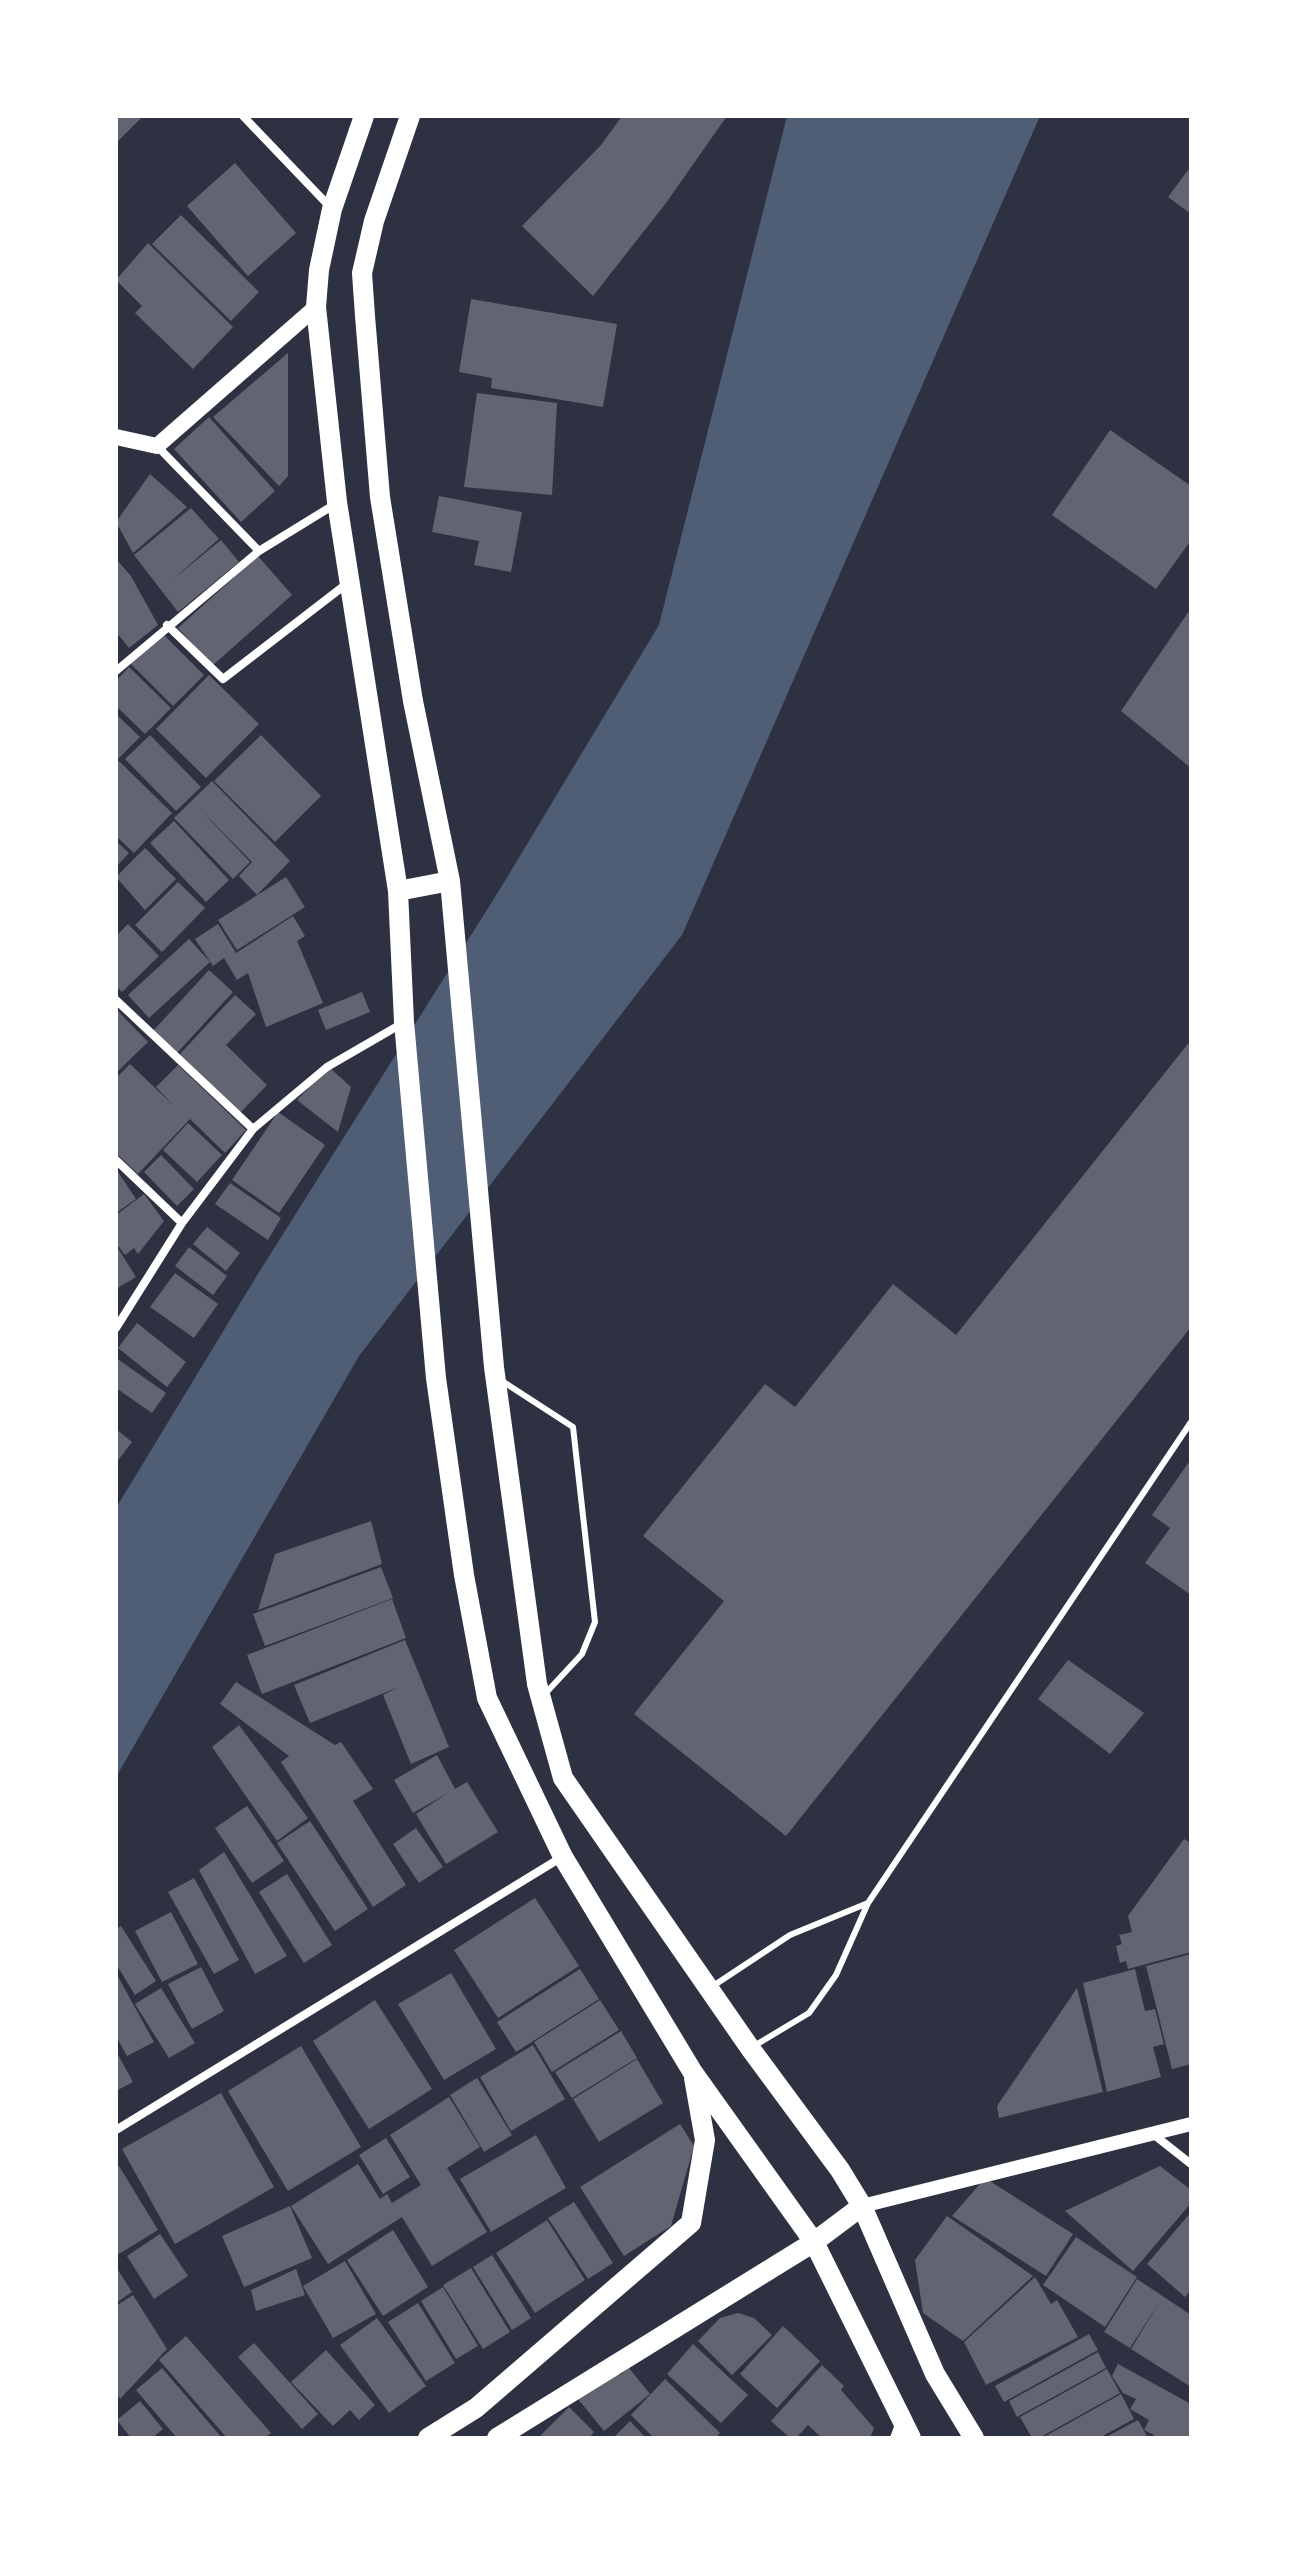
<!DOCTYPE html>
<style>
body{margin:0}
#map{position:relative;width:1307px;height:2554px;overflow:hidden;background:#2d3142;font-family:"DM Sans",sans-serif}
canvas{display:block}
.frame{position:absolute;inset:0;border:118px solid #fff;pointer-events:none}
</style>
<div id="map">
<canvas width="1307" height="2554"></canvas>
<div class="frame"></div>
</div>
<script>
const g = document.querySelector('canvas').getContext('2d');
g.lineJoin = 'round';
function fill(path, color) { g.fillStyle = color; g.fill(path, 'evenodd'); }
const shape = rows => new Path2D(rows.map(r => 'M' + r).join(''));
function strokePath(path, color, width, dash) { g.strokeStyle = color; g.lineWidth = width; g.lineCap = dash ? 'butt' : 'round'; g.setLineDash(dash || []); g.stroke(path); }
fill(shape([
 [787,116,1040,116,682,935,359,1356,116,1777,116,1508,256,1277,500,889,659,625]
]), '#4f5d75');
fill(shape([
 [116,116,143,116,116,143],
 [622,116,727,116,666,203,593,296,522,226,601,145],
 [235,163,296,233,248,276,187,206],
 [1191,166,1191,214,1168,197],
 [181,215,259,292,231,321,152,244],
 [148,243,233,327,193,369,135,313,142,306,116,280],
 [471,299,617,324,603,407,491,388,492,378,459,372],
 [288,353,288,476,279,486,213,417],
 [477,393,557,403,552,495,464,487],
 [209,417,275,491,241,522,174,449],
 [1110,430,1191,486,1191,540,1156,589,1052,515],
 [150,474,187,507,133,553,116,522],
 [439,496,522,512,511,572,474,565,479,541,432,532],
 [191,508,219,539,172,580,221,540,239,562,178,612,134,555],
 [258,556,292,595,212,666,178,628],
 [116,559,131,576,158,625,129,648,116,632],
 [1191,608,1191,768,1121,711],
 [161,632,204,675,173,706,130,663],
 [129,667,171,708,145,734,116,706,116,681],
 [209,675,259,724,206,778,156,729],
 [116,714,140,737,116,761],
 [150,735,201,787,176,811,125,759],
 [261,735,321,796,275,842,214,781],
 [119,761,172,813,134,853,116,836,116,765],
 [212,781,290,861,257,895,239,876,252,862,197,806,250,862,233,879,174,818],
 [174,821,229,880,206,902,150,843],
 [116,841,129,853,116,867],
 [145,848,176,879,145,910,116,877],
 [286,877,305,907,237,950,218,920],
 [178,882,205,908,162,952,135,925],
 [293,916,305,936,297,941,323,1003,266,1027,248,973,237,980,224,958,213,966,195,939,218,924,236,953],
 [128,924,159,956,122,992,116,986,116,936],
 [189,939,210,962,149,1018,128,995],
 [209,970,233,992,177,1053,153,1031],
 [362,992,370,1012,326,1030,318,1010],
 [235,995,256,1014,226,1045,267,1085,240,1113,179,1055],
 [116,1009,148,1042,116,1073],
 [1191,1040,1191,1327,786,1836,634,1714,724,1601,643,1536,765,1384,795,1407,893,1284,956,1335],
 [130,1064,174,1106,156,1087,178,1065,246,1130,225,1153,190,1119,138,1174,116,1153,116,1078],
 [329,1067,351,1087,338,1132,297,1100],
 [278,1112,325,1145,279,1213,232,1180],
 [188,1123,222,1155,197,1182,163,1150],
 [161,1155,194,1189,177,1206,144,1172],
 [116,1169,136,1199,116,1213],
 [230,1183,281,1218,268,1240,215,1204],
 [144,1194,164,1221,138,1254,134,1248,125,1255,116,1243,116,1215],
 [207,1227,240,1253,226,1271,193,1244],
 [116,1245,136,1277,116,1289],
 [189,1247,227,1276,213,1295,175,1266],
 [175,1273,218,1304,194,1338,150,1307],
 [137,1323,186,1362,167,1387,118,1348],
 [116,1358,166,1393,152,1413,116,1388],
 [116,1429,132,1442,116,1463],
 [1191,1459,1191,1595,1145,1563,1170,1528,1152,1515],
 [371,1521,382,1564,258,1610,275,1554],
 [381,1567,393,1598,265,1646,253,1614],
 [392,1599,406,1638,262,1694,247,1655],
 [405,1640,449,1747,411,1764,383,1695,399,1687,310,1723,294,1685],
 [1068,1660,1144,1713,1110,1754,1038,1699],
 [236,1682,335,1745,341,1742,373,1789,353,1801,406,1885,373,1907,281,1762,289,1756,220,1704],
 [239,1725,308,1818,277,1841,212,1747],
 [437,1755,455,1789,467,1782,498,1832,446,1864,416,1814,448,1793,413,1813,394,1780],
 [247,1806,284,1861,252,1883,215,1828],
 [310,1821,368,1909,335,1931,277,1843],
 [416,1828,443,1867,419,1883,393,1844],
 [1184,1839,1191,1843,1191,1952,1128,1969,1126,1961,1120,1963,1116,1946,1122,1944,1119,1935,1132,1932,1128,1916],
 [224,1852,287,1956,255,1974,199,1870],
 [287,1874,332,1945,304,1963,259,1892],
 [194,1878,239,1960,214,1974,168,1892],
 [535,1898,579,1966,498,2018,454,1950],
 [171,1912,198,1964,162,1982,135,1931],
 [121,1926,156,1981,135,1995,116,1964,116,1929],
 [1191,1954,1191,2064,1172,2069,1146,1966],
 [201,1967,224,2011,192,2029,168,1984],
 [580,1969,599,1999,516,2052,497,2022],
 [1135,1969,1145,2011,1155,2009,1164,2044,1153,2047,1161,2077,1107,2092,1083,1983],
 [116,1973,154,2042,127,2056,116,2036],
 [451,1973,496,2049,444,2080,398,2004],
 [161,1988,195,2043,169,2058,135,2004],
 [1077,1988,1103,2092,999,2118,997,2106],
 [375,2000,432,2089,369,2129,313,2041],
 [600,2000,619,2030,552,2072,534,2042],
 [621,2031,637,2058,572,2098,555,2072],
 [533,2045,565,2099,511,2131,480,2077],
 [301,2046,361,2147,288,2191,228,2091],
 [116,2051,133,2082,116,2091],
 [637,2059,663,2103,599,2142,573,2099],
 [477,2078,512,2135,484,2152,450,2095],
 [221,2093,274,2187,175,2244,122,2149],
 [449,2097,480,2147,447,2168,487,2232,432,2266,402,2217,328,2264,291,2206,358,2164,380,2199,387,2194,392,2203,421,2185,390,2135],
 [680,2124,694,2146,671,2226,624,2256,580,2187],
 [536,2135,566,2188,491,2232,460,2179],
 [386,2138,410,2177,383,2194,359,2155],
 [119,2166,158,2230,119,2254,116,2249,116,2168],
 [1160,2166,1191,2190,1191,2203,1133,2271,1065,2211],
 [985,2178,1073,2234,1046,2276,952,2216],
 [574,2202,613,2263,588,2279,548,2218],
 [290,2206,312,2258,244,2287,222,2236],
 [1191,2212,1191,2290,1185,2297,1147,2264],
 [947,2216,1033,2276,963,2341,923,2313,915,2260],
 [547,2220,585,2280,535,2313,496,2253],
 [393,2230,428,2287,383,2316,347,2260],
 [160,2234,188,2276,154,2299,127,2256],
 [1076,2237,1137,2277,1105,2327,1043,2285],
 [492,2255,531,2318,512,2330,473,2267],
 [345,2261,376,2314,333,2338,303,2286],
 [116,2267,132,2292,116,2303],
 [471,2268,510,2332,483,2349,443,2285],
 [296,2269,305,2295,256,2311,251,2290],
 [1035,2277,1051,2304,1057,2300,1078,2337,986,2385,964,2342],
 [1137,2279,1191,2315,1191,2387,1131,2349,1160,2301,1130,2348,1104,2332],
 [443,2287,478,2346,456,2359,421,2301],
 [133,2295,167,2349,120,2399,116,2392,116,2306],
 [418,2303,455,2363,426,2381,388,2322],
 [738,2313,754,2318,772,2335,732,2375,698,2341,720,2318],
 [377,2318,426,2386,389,2413,340,2345],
 [783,2326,820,2361,777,2408,740,2374],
 [1089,2334,1098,2350,1004,2402,995,2386],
 [186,2336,271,2433,265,2438,227,2438,159,2360],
 [254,2343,318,2414,302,2429,238,2357],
 [693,2344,748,2395,721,2423,667,2374],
 [326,2350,375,2405,359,2420,350,2410,333,2426,291,2382],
 [1098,2352,1106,2368,1017,2417,1009,2401],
 [1118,2364,1191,2404,1191,2438,1152,2438,1154,2435,1144,2430,1149,2420,1130,2409,1136,2399,1123,2393,1112,2376],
 [822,2365,844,2386,841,2390,874,2428,870,2438,822,2438,808,2425,796,2438,790,2438,771,2421],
 [162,2368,222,2438,177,2438,136,2390],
 [629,2368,650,2394,604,2431,578,2399,617,2371,620,2375],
 [1107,2369,1120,2393,1039,2438,1032,2438,1020,2417],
 [665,2379,720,2433,715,2438,654,2438,631,2415],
 [1121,2394,1134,2419,1099,2438,1042,2438],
 [140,2401,163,2429,152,2438,131,2438,117,2420],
 [569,2407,594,2432,589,2438,538,2438],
 [1138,2420,1148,2438,1104,2438],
 [630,2421,646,2438,613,2438]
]), '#626471');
strokePath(shape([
 [502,1381,573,1427,595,1622,582,1654,543,1696],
 [713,1986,790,1935,868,1903],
 [754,2046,809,2013,836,1975,868,1903,1191,1422]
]), '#fff', 6);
strokePath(shape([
 [243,116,332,209],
 [157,446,259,551],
 [167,625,223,679,349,582],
 [116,671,259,551,337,503],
 [116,1000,253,1129],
 [116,1160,182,1223],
 [116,1328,182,1223,253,1129,327,1067,403,1023],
 [116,2130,562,1857],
 [1153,2134,1191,2164],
 [894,2438,900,2422]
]), '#fff', 8);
strokePath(shape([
 [862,2206,1191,2124]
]), '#fff', 14);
strokePath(shape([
 [116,437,157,446,316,307]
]), '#fff', 16);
strokePath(shape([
 [364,116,332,209,319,270,316,307,337,502,398,891,404,1022,436,1378,464,1575,487,1698,563,1857,692,2071,814,2242,911,2438],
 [410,116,374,221,362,273,365,316,380,497,413,701,450,881,494,1367,537,1684,563,1778,750,2048,840,2170,862,2206,935,2374,974,2438],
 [398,891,450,881],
 [428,2438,476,2408,691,2223,705,2140,694,2078],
 [497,2438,814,2242,862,2206]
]), '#fff', 20);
</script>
